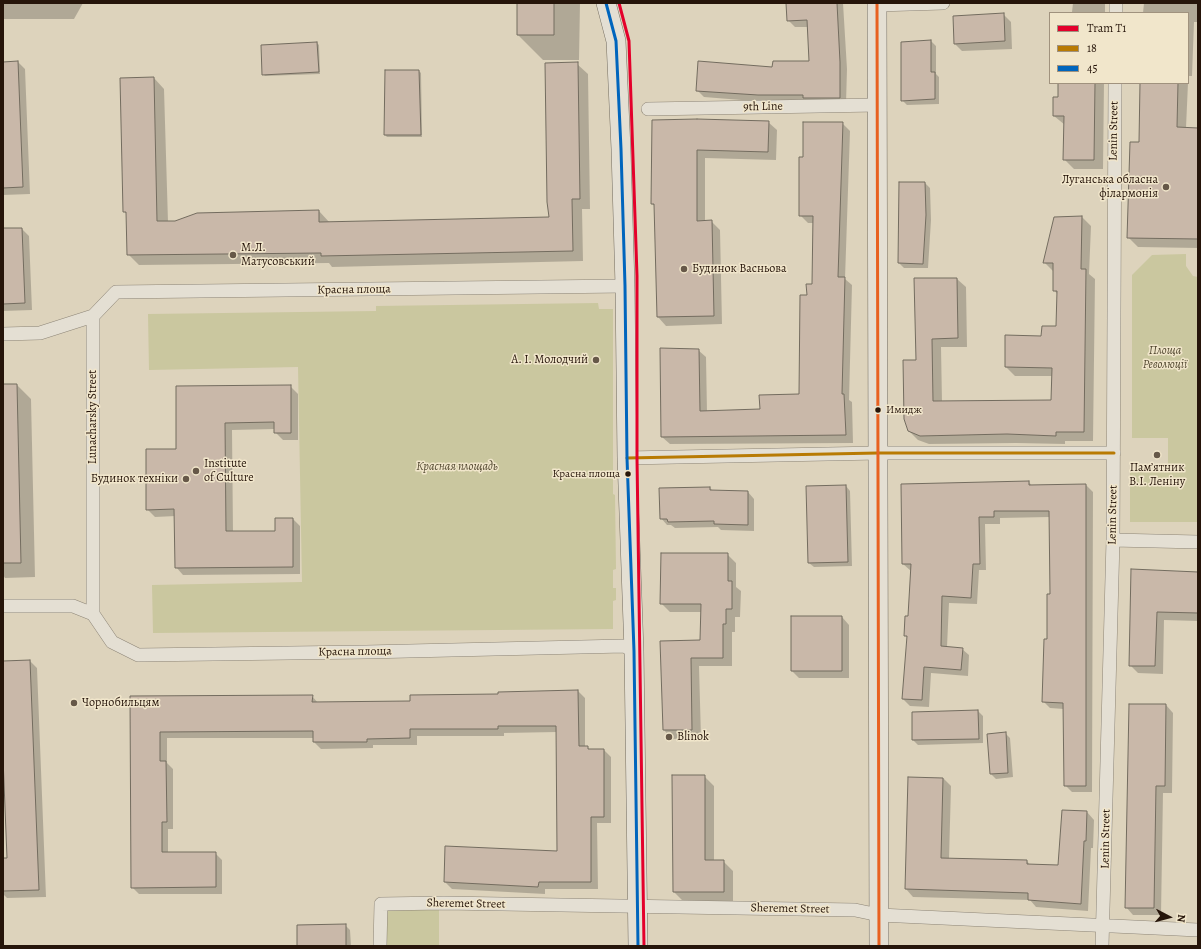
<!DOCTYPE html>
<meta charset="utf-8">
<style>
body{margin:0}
#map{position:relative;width:1201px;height:949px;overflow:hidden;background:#ddd3bc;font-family:Alegreya,serif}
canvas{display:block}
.frame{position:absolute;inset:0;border:4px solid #26150a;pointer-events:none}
.legend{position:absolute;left:1049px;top:12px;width:140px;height:72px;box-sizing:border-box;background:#f1e6cb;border:1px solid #a0927e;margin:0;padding:5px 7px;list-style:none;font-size:12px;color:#26150a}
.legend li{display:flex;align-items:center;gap:8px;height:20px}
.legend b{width:20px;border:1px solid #a0927e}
.north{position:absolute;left:1149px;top:897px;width:40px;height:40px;-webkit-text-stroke:3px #f1e6cb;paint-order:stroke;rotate:96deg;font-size:11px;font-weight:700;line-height:16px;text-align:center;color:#26150a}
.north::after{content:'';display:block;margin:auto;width:14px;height:18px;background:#26150a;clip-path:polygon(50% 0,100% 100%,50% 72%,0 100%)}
</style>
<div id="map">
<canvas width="1201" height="949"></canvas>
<div class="frame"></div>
<ul class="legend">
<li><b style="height:5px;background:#e4002b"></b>Tram T1</li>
<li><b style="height:5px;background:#b87a03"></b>18</li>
<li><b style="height:5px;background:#0065bd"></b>45</li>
</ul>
<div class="north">N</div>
</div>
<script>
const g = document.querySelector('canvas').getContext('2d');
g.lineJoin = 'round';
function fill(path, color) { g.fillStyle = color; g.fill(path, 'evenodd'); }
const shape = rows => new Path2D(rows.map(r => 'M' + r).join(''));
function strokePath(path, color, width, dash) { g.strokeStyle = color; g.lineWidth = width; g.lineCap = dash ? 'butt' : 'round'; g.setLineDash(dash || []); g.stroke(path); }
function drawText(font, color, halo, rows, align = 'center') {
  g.font = font + ' Alegreya,serif'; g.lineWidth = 3; g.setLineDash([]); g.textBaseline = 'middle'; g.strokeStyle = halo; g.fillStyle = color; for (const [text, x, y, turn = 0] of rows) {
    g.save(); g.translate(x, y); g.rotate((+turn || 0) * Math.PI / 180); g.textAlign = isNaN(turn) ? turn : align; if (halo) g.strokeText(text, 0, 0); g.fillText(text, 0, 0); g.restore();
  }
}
fill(shape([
 [1186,254,1186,266,1193,276,1198,277,1198,522,1130,522,1130,471,1168,471,1168,438,1132,438,1132,275,1152,255],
 [598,303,599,309,613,309,613,494,615,495,616,569,613,570,613,588,616,588,616,600,613,601,613,629,153,633,152,585,302,582,298,367,149,370,148,314,376,311,376,306],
 [386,907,439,909,439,946,386,946]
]), '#cac79f');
fill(shape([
 [3,3,83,3,74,19,3,19],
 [518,3,580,3,579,60,543,60,518,35],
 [787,3,843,3,847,69,846,104,766,102,704,97,697,90,773,68,810,62,808,27,795,27,788,20],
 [1073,3,1105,3,1105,13,1061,13,1072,12],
 [1144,3,1198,3,1197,22,1194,22,1192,76,1188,76,1188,78,1188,13,1143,13],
 [1003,14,1011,22,1012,49,962,51,955,44],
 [931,41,936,46,936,74,939,77,939,104,907,105,902,100,902,43],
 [317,43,319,45,320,74,265,76,263,74],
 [18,62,25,69,30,194,3,195,3,63],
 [577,64,588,74,590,209,582,209,583,261,332,267,329,263,139,265,128,254,127,215,124,211,154,78,164,89,168,222,319,211,330,223,550,218],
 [419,71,421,73,422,137,387,137,385,135],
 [1059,83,1104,83,1103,169,1074,169,1064,159,1065,125,1054,116,1059,98],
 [1141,83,1188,83,1186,128,1198,129,1198,248,1138,247,1128,237,1140,143],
 [653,121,768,122,777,130,776,160,705,158,705,221,711,221,720,230,722,324,666,326,658,317,656,207,652,204],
 [842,123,850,131,845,279,852,285,849,400,852,402,853,443,670,444,662,437,698,350,706,357,707,412,761,410,800,395,808,296,813,286,814,223,808,223,800,215,804,158],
 [900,183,925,183,930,188,931,220,928,268,904,268,899,263],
 [1082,217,1091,226,1089,274,1095,279,1093,441,1065,441,1065,444,1016,443,929,444,918,440,909,431,917,361,957,279,966,287,967,347,941,347,942,402,1052,401,1053,376,1015,376,1006,367,1042,337,1057,327,1058,295,1054,290,1053,271,1044,262,1055,218],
 [3,229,22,229,29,236,32,310,3,311],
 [3,385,17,385,31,399,35,577,5,578,3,575],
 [290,386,298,394,298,440,283,440,275,432,275,429,232,430,233,532,276,532,293,519,300,526,300,574,183,575,176,567,176,516,155,517,147,509,177,450],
 [1029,482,1032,486,1086,485,1093,492,1092,792,1072,792,1065,785,1064,709,1050,708,1044,702,1051,595,1050,517,1000,518,1000,524,985,524,986,570,979,570,977,604,949,603,947,647,962,649,969,655,968,676,931,673,929,707,910,706,903,699,908,638,905,635,909,617,911,571,903,564],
 [846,486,850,491,852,566,814,567,809,563],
 [710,488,713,491,748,492,754,499,754,531,721,530,718,527,675,528,671,525,667,525,661,518],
 [727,554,736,563,736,587,741,591,740,617,735,617,735,632,732,632,732,666,699,666,701,738,672,739,664,730,661,642,701,641,701,612,670,612,661,603],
 [1132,570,1198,572,1198,621,1164,620,1163,674,1138,673,1130,665],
 [792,617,842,617,849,625,849,678,799,678,792,671],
 [30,661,37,668,46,897,7,898,3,894,3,859,8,859,3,734,3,662],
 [578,691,585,698,585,747,591,750,604,750,611,757,611,823,597,823,598,889,545,889,545,894,452,889,445,882,558,852,557,732,504,733,504,736,417,736,417,745,373,745,373,748,321,749,314,742,314,738,167,738,167,763,173,769,173,829,168,829,168,853,215,853,222,860,222,894,139,894,132,887,131,697,312,696,318,703,411,702],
 [1166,705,1173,713,1172,793,1163,793,1161,915,1133,915,1126,907],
 [978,711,983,716,983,743,918,745,913,740,913,713],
 [1005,733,1010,738,1013,777,996,779,991,774],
 [704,776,714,786,714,861,723,861,733,871,733,901,684,902,674,892],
 [909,778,943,778,951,786,949,859,1027,861,1030,865,1058,866,1087,812,1094,820,1093,848,1091,848,1088,911,1036,907,1030,900,913,897,906,889],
 [345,925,350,930,351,946,298,946]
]), '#0003');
const building = shape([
 [517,3,554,3,554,35,517,35,517,3],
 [786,3,837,3,840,62,840,98,803,98,803,95,758,95,696,91,698,61,772,67,773,61,809,61,807,20,787,21,786,3],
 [1004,13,1005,41,954,44,953,16,1004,13],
 [931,40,931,72,935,72,935,99,901,101,901,42,931,40],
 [317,42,319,72,262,75,261,45,317,42],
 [18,61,23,187,3,188,3,62,18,61],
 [578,62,580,199,572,199,573,251,321,256,321,253,127,255,126,212,123,212,120,78,154,77,157,221,175,221,197,213,319,210,319,222,549,217,547,202,545,63,578,62],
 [385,70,419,70,421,135,384,135,385,70],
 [1058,83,1095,83,1094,160,1063,160,1064,116,1053,116,1053,97,1058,97,1058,83],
 [1140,83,1178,83,1177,127,1198,128,1198,239,1127,238,1130,142,1139,142,1140,83],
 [697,119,769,121,768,152,697,150,697,221,712,220,714,316,657,317,654,204,651,204,652,120,697,119],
 [803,122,843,122,838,277,845,277,842,394,844,394,846,435,661,437,660,348,699,349,700,411,760,409,759,395,799,394,800,295,807,295,806,284,812,284,813,216,799,216,799,157,803,157,803,122],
 [899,182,925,182,926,215,923,264,898,263,899,182],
 [1082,216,1081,269,1086,269,1084,432,1056,432,1056,436,1007,434,920,436,908,431,904,419,903,360,916,360,914,278,957,278,958,338,932,339,933,401,1051,400,1052,368,1005,367,1005,335,1041,336,1042,326,1056,326,1057,291,1053,291,1053,263,1043,263,1054,217,1082,216],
 [3,228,22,228,25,303,3,304,3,228],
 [3,384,17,384,21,563,3,563,3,384],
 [291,385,291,433,274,433,274,422,225,423,226,531,275,531,275,518,293,518,293,567,175,568,174,509,146,510,146,449,176,449,176,386,291,385],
 [1029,481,1029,485,1086,484,1086,786,1064,786,1063,703,1042,702,1044,639,1047,639,1047,594,1050,594,1049,511,994,511,994,517,979,517,980,564,973,564,971,598,942,596,941,646,963,648,961,670,924,667,922,700,902,699,907,636,904,636,905,616,908,616,911,564,902,564,901,484,1029,481],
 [846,485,848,562,808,563,806,486,846,485],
 [710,487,710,490,748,491,748,525,714,524,714,521,668,522,667,519,660,519,659,488,710,487],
 [661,553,728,553,728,581,732,581,732,609,726,609,726,624,723,624,723,658,691,658,692,730,663,730,660,641,700,640,701,604,660,604,661,553],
 [1131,569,1198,572,1198,613,1157,612,1155,666,1129,666,1131,569],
 [791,616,842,616,842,671,791,671,791,616],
 [30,660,39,890,3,891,3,858,7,858,3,758,3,661,30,660],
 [578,690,579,746,588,746,588,749,604,749,604,817,591,817,591,882,539,882,538,887,444,882,445,846,557,851,556,726,498,726,498,729,410,729,410,738,367,739,367,742,313,742,313,731,160,732,160,761,166,761,167,822,162,822,162,852,216,852,216,887,131,888,130,696,313,695,312,702,410,701,410,695,498,694,498,692,578,690],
 [1129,704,1166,704,1165,786,1156,786,1154,908,1125,908,1129,704],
 [978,710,979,739,912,740,912,712,978,710],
 [1006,732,1008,773,990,774,987,734,1006,732],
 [672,775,705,775,705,860,724,860,724,892,673,892,672,775],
 [908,777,943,778,941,858,1027,860,1027,864,1058,865,1062,810,1087,811,1086,841,1084,841,1081,904,1028,900,1028,893,905,889,908,777],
 [346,924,346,946,297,946,297,925,346,924]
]);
fill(building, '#c9b8a9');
strokePath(building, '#736c5f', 1);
const minor = shape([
 [877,5,943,3],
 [1116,13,1116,3],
 [648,109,877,105],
 [93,316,93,614],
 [3,334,40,333,93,316,116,292,625,286],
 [627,458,878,453,1114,453],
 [1113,540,1198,542],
 [3,606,73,606,93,614],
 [93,614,112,642,138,655,366,652,624,646,634,651],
 [380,946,381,904,444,903,855,910,879,915,1198,930],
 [1102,946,1113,540,1115,83]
]);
const secondary = shape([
 [606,3,616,41,621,149,625,286,627,458,634,651,638,946],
 [877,3,879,946]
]);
strokePath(minor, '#8d8577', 14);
strokePath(secondary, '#736c5f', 20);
strokePath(minor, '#e4dfd3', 13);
strokePath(secondary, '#e4dfd3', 19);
strokePath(shape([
 [627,458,878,453,1114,453]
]), '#b87a03', 3);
strokePath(shape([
 [606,3,616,41,621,149,625,286,627,458,634,651,638,946]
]), '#0065bd', 3);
strokePath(shape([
 [877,3,879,946]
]), '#e86121', 3);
strokePath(shape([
 [619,3,629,41,637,276,637,458,644,946]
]), '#e4002b', 3);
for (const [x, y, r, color] of [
 [1166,187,4,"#665848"],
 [233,255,4,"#665848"],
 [684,269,4,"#665848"],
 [596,360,4,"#665848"],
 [878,410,3.5,"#26150a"],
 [1157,455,4,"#665848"],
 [196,471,4,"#665848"],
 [628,474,3.5,"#26150a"],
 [186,479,4,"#665848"],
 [74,703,4,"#665848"],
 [669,737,4,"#665848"]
]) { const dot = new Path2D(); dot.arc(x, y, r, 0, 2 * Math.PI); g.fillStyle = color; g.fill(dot); strokePath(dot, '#f1e6cb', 1.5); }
drawText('11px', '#26150a', '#f1e6cb', [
 ["Имидж",886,410],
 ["Красна площа",620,474,"right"]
], 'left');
drawText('12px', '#26150a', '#f1e6cb', [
 ["9th Line",763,107,-1],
 ["Lenin Street",1114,131,-89],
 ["Красна площа",354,290,-1],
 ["Lunacharsky Street",93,417,-90],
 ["Lenin Street",1113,515,-89],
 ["Красна площа",355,652,-1],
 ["Lenin Street",1106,839,-89],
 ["Sheremet Street",466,904,1],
 ["Sheremet Street",790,909,1]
]);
drawText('12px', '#26150a', '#f1e6cb', [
 ["Луганська обласна",1158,180,"right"],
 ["філармонія",1158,194,"right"],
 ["М.Л.",241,248],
 ["Матусовський",241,262],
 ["Будинок Васньова",692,269],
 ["А. І. Молодчий",588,360,"right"],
 ["Institute",204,464],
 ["of Culture",204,478],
 ["Пам’ятник",1157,468,"center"],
 ["В.І. Леніну",1157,482,"center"],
 ["Будинок техніки",178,479,"right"],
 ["Чорнобильцям",82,703],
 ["Blinok",677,737]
], 'left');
drawText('italic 12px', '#524830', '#f1e6cb', [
 ["Площа",1165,351],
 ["Революції",1165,365],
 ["Красная площадь",457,467]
]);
</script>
